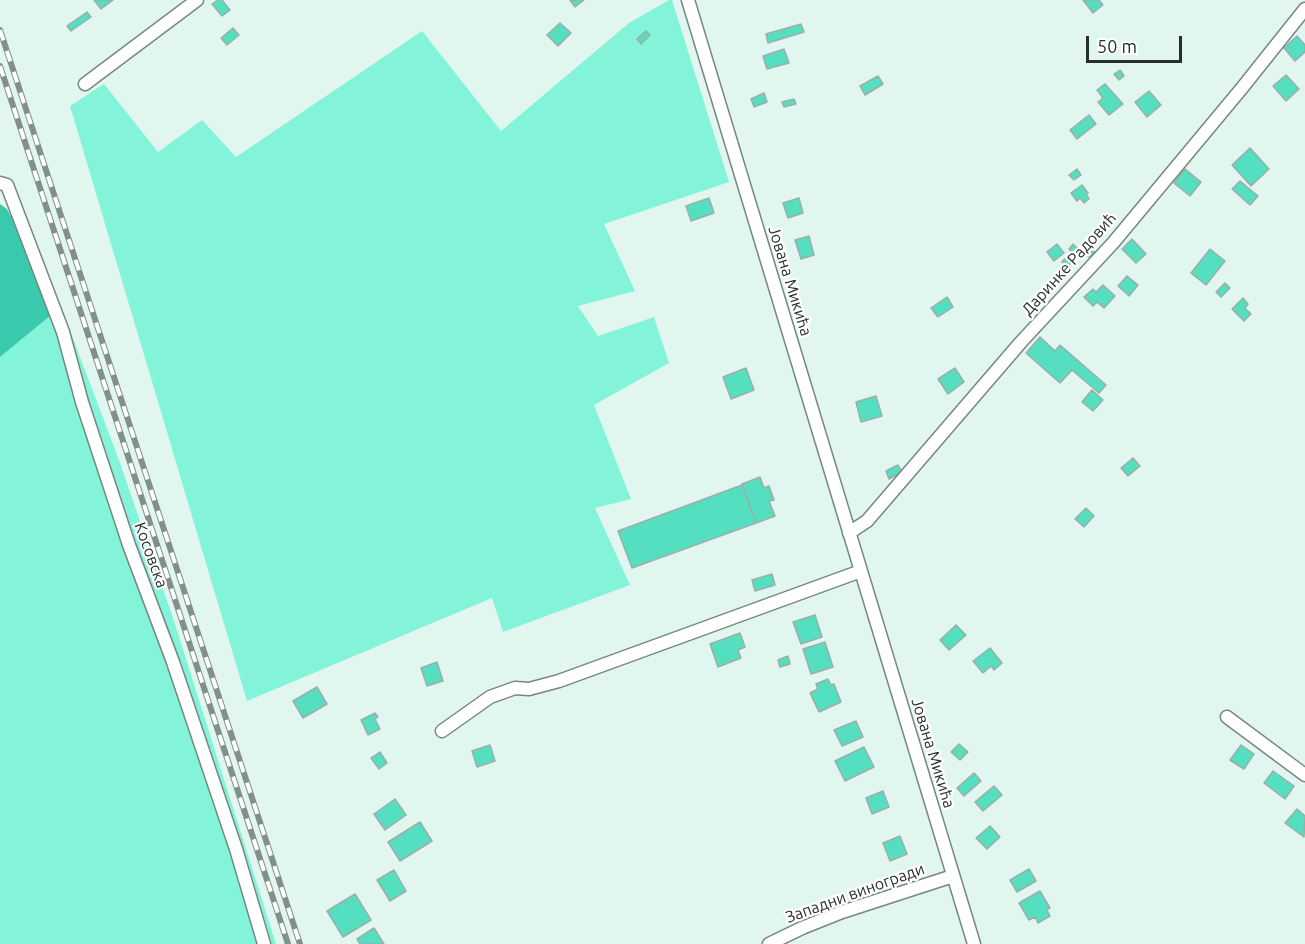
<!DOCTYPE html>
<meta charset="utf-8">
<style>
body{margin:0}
#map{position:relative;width:1305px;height:944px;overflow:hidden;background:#e2f6f0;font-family:Ubuntu,sans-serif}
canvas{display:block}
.scale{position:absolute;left:1086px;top:36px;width:96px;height:27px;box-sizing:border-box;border:3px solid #272e2c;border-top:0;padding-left:8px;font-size:18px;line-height:21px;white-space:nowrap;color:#272e2c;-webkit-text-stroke:4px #fff;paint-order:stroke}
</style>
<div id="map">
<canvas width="1305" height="944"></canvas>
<div class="scale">50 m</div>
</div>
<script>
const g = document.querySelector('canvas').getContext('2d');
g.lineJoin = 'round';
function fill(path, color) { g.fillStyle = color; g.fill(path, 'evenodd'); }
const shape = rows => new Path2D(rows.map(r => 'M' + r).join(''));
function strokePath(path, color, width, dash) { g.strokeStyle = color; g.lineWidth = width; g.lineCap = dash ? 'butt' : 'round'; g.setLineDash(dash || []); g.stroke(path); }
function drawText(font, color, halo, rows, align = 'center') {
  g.font = font + ' Ubuntu,sans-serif'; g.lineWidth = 4.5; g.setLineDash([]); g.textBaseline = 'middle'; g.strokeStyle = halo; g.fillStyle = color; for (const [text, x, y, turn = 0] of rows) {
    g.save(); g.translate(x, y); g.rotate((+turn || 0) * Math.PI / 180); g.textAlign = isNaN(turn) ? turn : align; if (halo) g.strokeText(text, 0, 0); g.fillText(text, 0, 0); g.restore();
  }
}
fill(shape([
 [669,0,672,0,729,182,604,224,635,291,578,306,598,336,654,317,669,363,594,405,631,499,595,508,630,585,503,632,492,598,247,701,70,106,104,84,158,152,202,120,236,157,422,31,501,131,629,23],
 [61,307,119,460,175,624,276,944,0,944,0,357]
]), '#83f4d9');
fill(shape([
 [0,204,7,209,61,307,0,357]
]), '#39c9ac');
const building = shape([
 [94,0,113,0,101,9,94,0],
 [218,0,222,0,230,10,222,16,212,4,218,0],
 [570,0,584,0,575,7,570,0],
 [1083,0,1099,0,1103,5,1093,13,1083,0],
 [87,12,91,17,71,31,67,26,87,12],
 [560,23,571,33,558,46,547,35,560,23],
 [801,24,804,32,768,43,766,34,801,24],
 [233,28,239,35,227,45,221,38,233,28],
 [646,31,650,35,641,44,637,39,646,31],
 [1297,36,1305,45,1305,52,1295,61,1284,48,1297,36],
 [784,49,789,63,767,69,763,56,784,49],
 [1120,70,1124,76,1119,80,1114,74,1120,70],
 [1286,75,1299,89,1286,101,1273,86,1286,75],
 [878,76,883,84,865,95,860,86,878,76],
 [1105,84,1123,104,1109,115,1098,102,1103,98,1097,90,1105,84],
 [1149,91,1161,105,1147,117,1135,102,1149,91],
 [764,93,767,102,754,107,751,99,764,93],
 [794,99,796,104,784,107,782,102,794,99],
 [1089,115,1096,124,1077,139,1070,130,1089,115],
 [1250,148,1269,169,1251,186,1232,165,1250,148],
 [1077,169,1081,175,1074,180,1069,175,1077,169],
 [1185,169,1201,182,1190,196,1174,183,1185,169],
 [1240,181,1258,196,1250,205,1232,189,1240,181],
 [1082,185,1088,193,1086,194,1089,199,1084,203,1080,198,1077,201,1071,193,1082,185],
 [709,198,714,213,691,221,686,206,709,198],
 [799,198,803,213,788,218,783,203,799,198],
 [809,236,814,255,801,259,795,240,809,236],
 [1132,239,1146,254,1136,263,1122,249,1132,239],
 [1057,244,1064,253,1054,261,1047,252,1057,244],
 [1073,244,1078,249,1073,253,1069,249,1073,244],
 [1088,246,1095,252,1089,257,1083,251,1088,246],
 [1210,249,1225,261,1206,285,1191,273,1210,249],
 [1067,256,1072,262,1067,267,1062,262,1067,256],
 [1127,276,1138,285,1129,296,1118,286,1127,276],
 [1225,283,1230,288,1221,297,1216,292,1225,283],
 [1103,285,1115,296,1104,308,1097,302,1093,306,1084,297,1093,289,1096,292,1103,285],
 [947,297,953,307,938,317,931,308,947,297],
 [1243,298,1248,304,1245,308,1251,314,1244,321,1232,309,1243,298],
 [1040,337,1055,351,1060,345,1106,385,1099,393,1072,370,1060,383,1026,353,1040,337],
 [746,368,754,390,731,399,723,377,746,368],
 [955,368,964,382,948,394,938,379,955,368],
 [1092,390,1103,400,1093,411,1082,402,1092,390],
 [876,396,882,416,861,422,856,402,876,396],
 [1133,458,1140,466,1128,476,1121,468,1133,458],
 [898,465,902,472,889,479,886,471,898,465],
 [760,477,764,488,769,486,774,500,769,501,775,516,756,523,742,484,760,477],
 [742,485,756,523,632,568,618,531,742,485],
 [1086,508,1094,516,1084,527,1075,519,1086,508],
 [772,574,775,585,755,591,752,580,772,574],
 [815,615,822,637,801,644,793,622,815,615],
 [956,625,966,635,949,650,940,640,956,625],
 [740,633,745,647,738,650,741,658,718,667,710,644,740,633],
 [825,642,833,667,811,674,803,649,825,642],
 [990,648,1002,663,994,670,991,666,983,673,973,661,990,648],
 [788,656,790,664,780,667,778,660,788,656],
 [437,662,443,681,427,686,421,668,437,662],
 [828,679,831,685,834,684,841,702,819,712,810,693,818,689,816,684,828,679],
 [317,687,327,704,303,718,293,701,317,687],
 [375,713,378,717,375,719,380,729,368,735,361,720,375,713],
 [856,721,863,737,842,746,834,730,856,721],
 [959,744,968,752,960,760,951,752,959,744],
 [490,745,495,761,477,767,472,751,490,745],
 [1241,745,1254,754,1244,769,1230,760,1241,745],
 [864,747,874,767,845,781,835,761,864,747],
 [380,752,387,763,379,769,371,758,380,752],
 [1273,771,1294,786,1285,799,1264,783,1273,771],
 [974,773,981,781,964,796,957,788,974,773],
 [994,786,1002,795,983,811,975,802,994,786],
 [883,791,889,807,872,814,866,798,883,791],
 [395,799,406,815,385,830,374,814,395,799],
 [1297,809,1305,816,1304,837,1285,823,1297,809],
 [420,822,432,841,400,861,388,842,420,822],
 [990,826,1000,837,987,849,976,838,990,826],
 [900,836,907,854,890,861,883,843,900,836],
 [1029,869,1036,881,1017,892,1010,880,1029,869],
 [394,870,406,891,390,901,377,880,394,870],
 [1040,891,1050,908,1047,910,1050,916,1038,923,1035,917,1029,920,1019,903,1040,891],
 [355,894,371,920,343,937,327,911,355,894],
 [374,928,384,944,360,944,357,939,374,928]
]);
fill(building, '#55dfc1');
strokePath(building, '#9caea9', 1.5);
const minor = shape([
 [688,0,974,944],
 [85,84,197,0],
 [0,183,7,185,63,332,82,402,129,545,173,662,236,849,264,944],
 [849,533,867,521,1021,342,1113,243,1242,88,1305,9],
 [1227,717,1305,775],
 [442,731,490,697,515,688,529,689,559,681,861,571],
 [769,944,802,928,842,912,953,876]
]);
strokePath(minor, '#768782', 15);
strokePath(minor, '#fff', 12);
const rail = shape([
 [0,30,300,944],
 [0,66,288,944]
]);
strokePath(rail, '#82908c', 6);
strokePath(rail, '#fff', 4, [11]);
drawText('16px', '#272e2c', '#fff', [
 ["Даринке Радовић",1069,264,-48],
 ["Јована Микића",790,281,73],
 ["Косовска",151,555,70],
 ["Јована Микића",933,753,73],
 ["Западни виногради",855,893,-20]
]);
</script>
